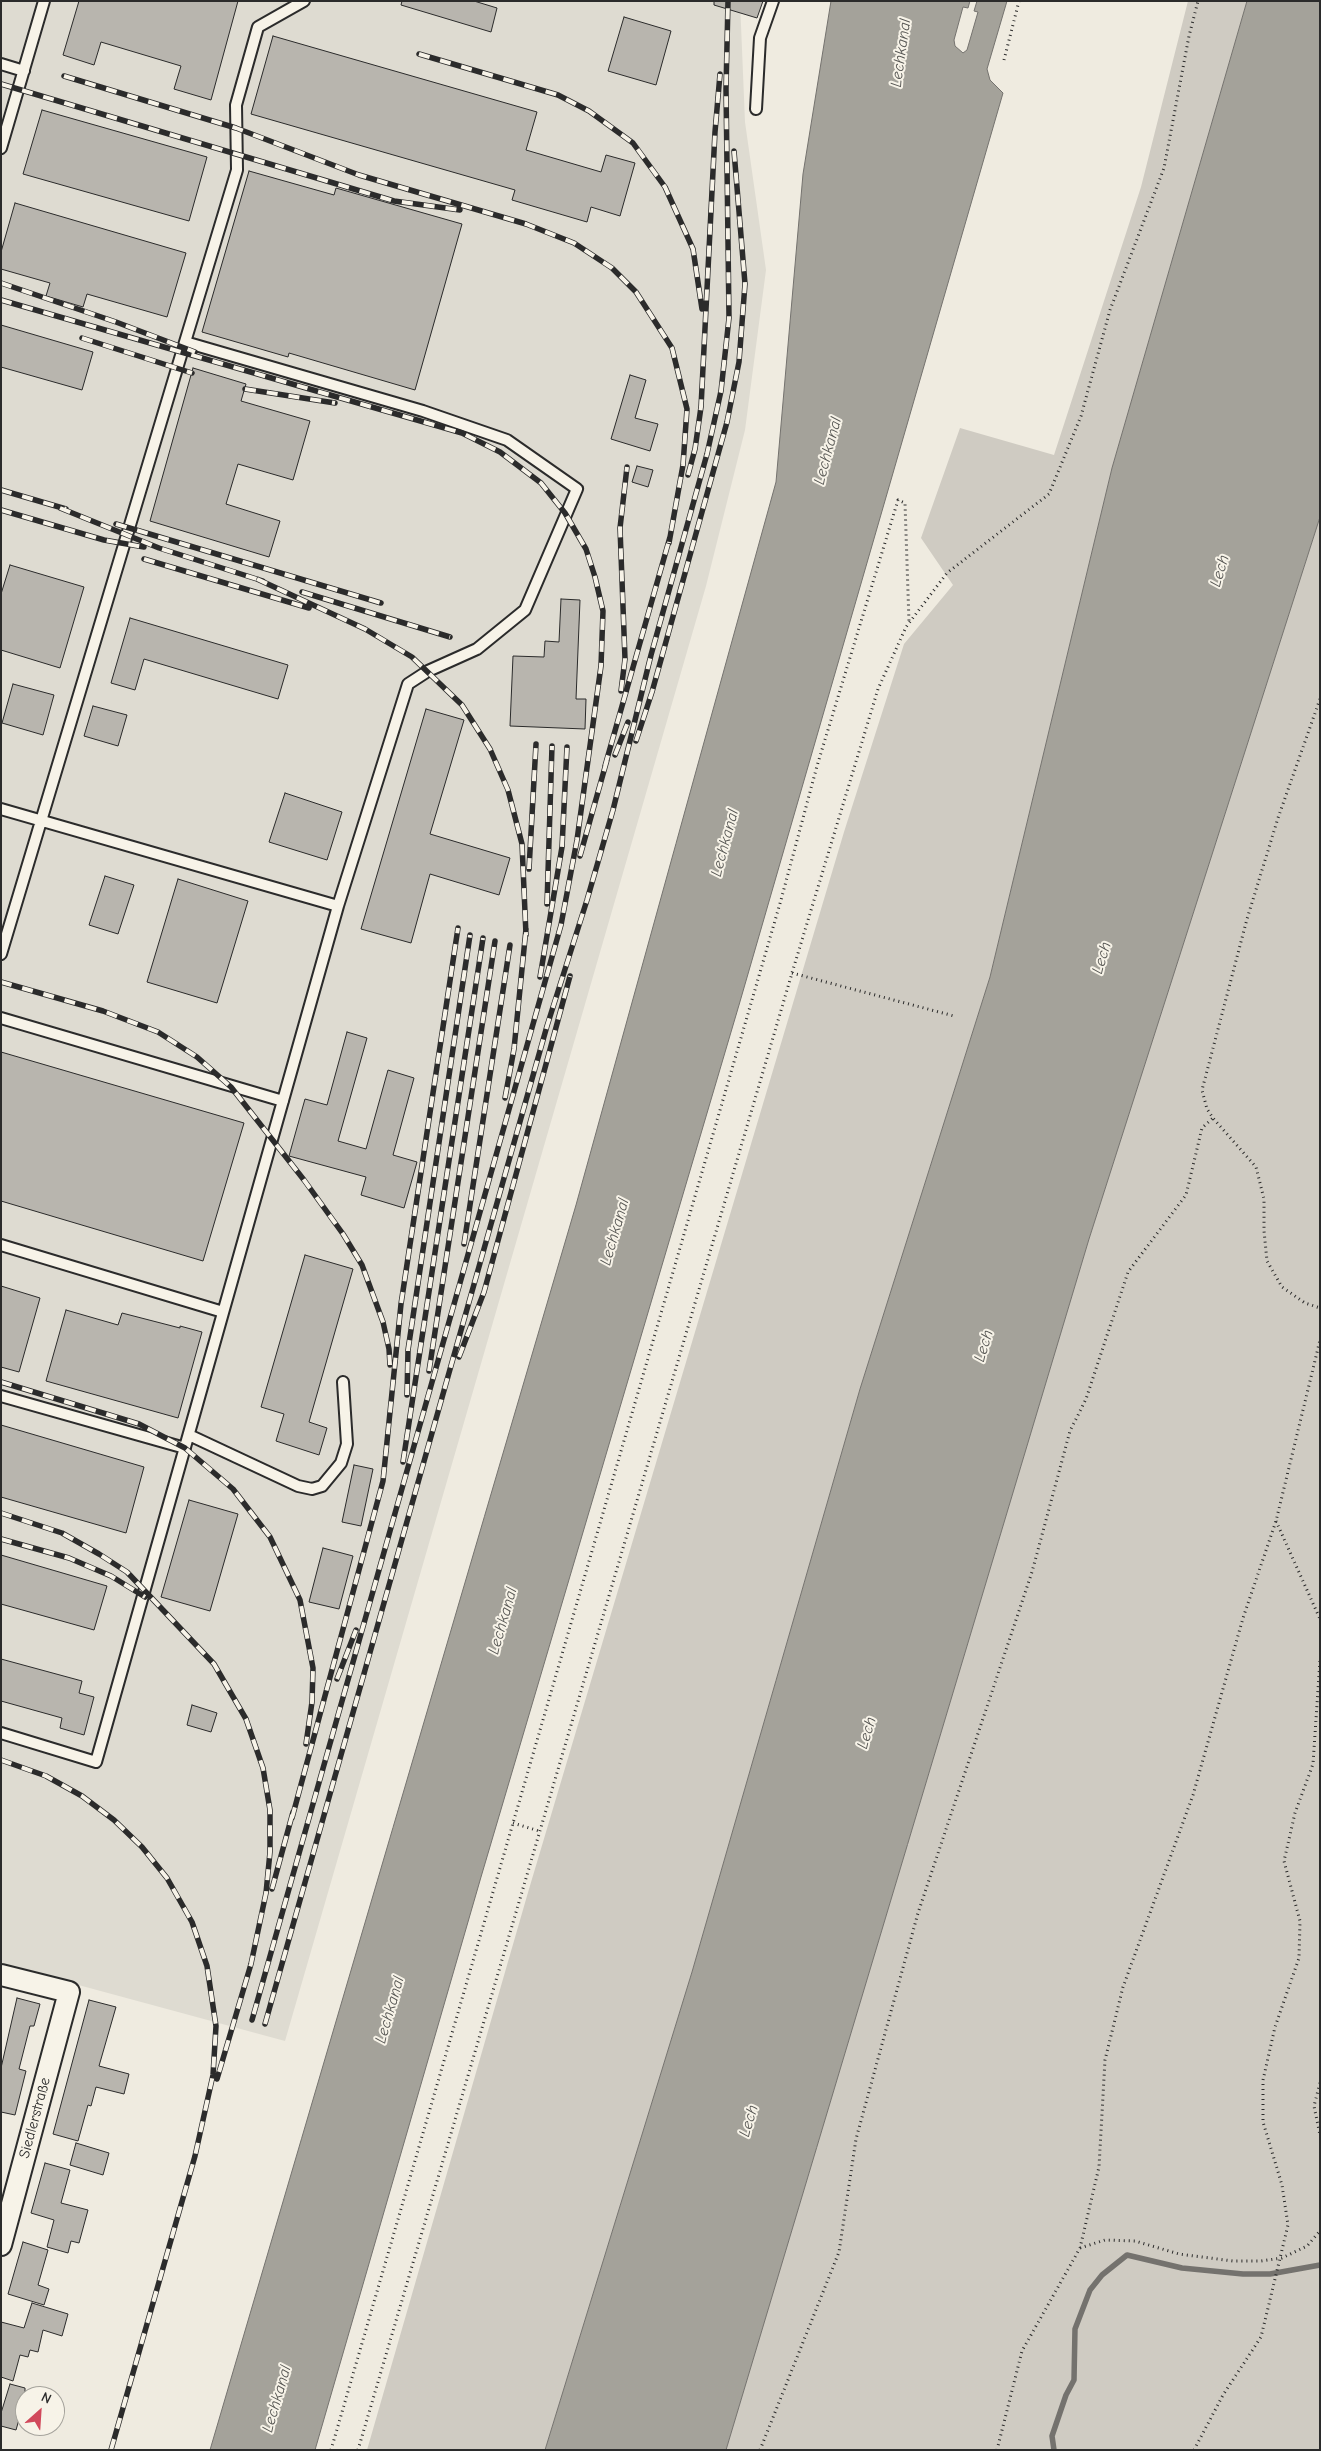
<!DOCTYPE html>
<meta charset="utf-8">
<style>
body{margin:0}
#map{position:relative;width:1321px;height:2451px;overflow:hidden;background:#efebe0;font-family:"Comic Neue",sans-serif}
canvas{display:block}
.frame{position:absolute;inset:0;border:2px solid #2b2b2b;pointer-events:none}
.north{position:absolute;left:15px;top:2386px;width:50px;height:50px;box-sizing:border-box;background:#f7f3e8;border:1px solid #a5a39c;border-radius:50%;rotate:26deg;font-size:14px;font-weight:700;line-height:20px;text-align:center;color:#2b2b2b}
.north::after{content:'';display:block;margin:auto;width:18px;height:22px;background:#d1495b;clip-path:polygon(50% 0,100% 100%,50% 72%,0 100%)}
</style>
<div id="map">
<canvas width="1321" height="2451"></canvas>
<div class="frame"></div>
<div class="north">N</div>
</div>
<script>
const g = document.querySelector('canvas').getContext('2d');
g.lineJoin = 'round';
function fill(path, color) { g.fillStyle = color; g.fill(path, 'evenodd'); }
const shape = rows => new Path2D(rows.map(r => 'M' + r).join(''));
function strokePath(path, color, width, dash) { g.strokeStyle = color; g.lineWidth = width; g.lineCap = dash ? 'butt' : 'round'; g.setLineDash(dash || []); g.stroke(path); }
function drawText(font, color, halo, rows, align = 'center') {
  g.font = font + ' "Comic Neue",sans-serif'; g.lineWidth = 4; g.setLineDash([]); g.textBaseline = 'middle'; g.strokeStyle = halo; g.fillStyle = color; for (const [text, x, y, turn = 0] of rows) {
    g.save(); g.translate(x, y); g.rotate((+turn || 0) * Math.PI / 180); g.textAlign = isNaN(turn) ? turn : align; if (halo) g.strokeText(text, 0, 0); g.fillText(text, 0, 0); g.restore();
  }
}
fill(shape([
 [1,1,740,1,745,122,766,270,745,430,706,586,285,2041,1,1964]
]), '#dedbd1');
fill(shape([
 [1188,1,1247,1,1112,468,990,977,860,1389,692,1972,545,2450,367,2450,529,1889,844,832,904,644,953,585,921,538,960,428,1054,455,1141,187],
 [1320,517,1320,2450,726,2450,1089,1239]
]), '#cfcbc2');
const water = shape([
 [831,1,970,1,968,8,963,7,954,40,955,46,963,53,967,50,978,12,974,11,977,1,1007,1,987,69,990,80,1003,93,739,1005,481,1877,315,2450,210,2450,576,1205,776,482,803,174,831,1],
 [1247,1,1320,1,1320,517,1089,1239,726,2450,545,2450,692,1972,860,1389,990,977,1112,468,1247,1]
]);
fill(water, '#a4a29a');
strokePath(water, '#74726e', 1);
strokePath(shape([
 [1054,2450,1052,2436,1066,2395,1074,2380,1075,2329,1090,2290,1102,2275,1127,2255,1182,2268,1243,2274,1270,2274,1320,2265]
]), '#74726e', 5.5);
const building = shape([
 [79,1,238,1,211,100,174,89,181,66,101,42,94,65,63,55,79,1],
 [402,1,474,1,497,8,491,32,401,5,402,1],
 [714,1,763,1,757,18,714,5,714,1],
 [624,17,671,31,656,85,608,71,624,17],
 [273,36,537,112,526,150,601,172,606,155,635,163,620,216,591,207,587,222,512,200,515,190,251,114,273,36],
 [42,110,207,157,189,221,23,174,42,110],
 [249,171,334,195,336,188,462,224,415,390,289,353,288,357,202,332,249,171],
 [15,203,186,253,167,317,87,294,83,307,46,296,50,283,1,269,1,252,15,203],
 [1,325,93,352,82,390,1,367,1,325],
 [193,368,246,384,241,401,310,421,293,480,238,464,226,504,280,521,269,557,150,521,193,368],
 [630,375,646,380,635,418,658,424,650,451,611,439,630,375],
 [637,466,653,470,648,487,632,482,637,466],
 [10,565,84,587,60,668,1,650,1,594,10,565],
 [561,599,580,600,576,699,586,699,585,729,510,726,513,656,544,657,545,641,559,642,561,599],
 [130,618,288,665,278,699,144,659,135,690,111,683,130,618],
 [13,684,54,695,43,735,2,723,13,684],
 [93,706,127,715,118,746,84,736,93,706],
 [426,709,464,720,430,834,510,858,499,895,430,874,411,943,361,929,426,709],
 [285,793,342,812,327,860,269,842,285,793],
 [105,876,134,885,118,934,89,925,105,876],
 [178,879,248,901,217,1003,147,982,178,879],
 [347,1032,367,1038,338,1141,366,1149,388,1070,414,1078,393,1155,417,1162,404,1208,361,1195,366,1177,289,1156,305,1099,327,1105,347,1032],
 [1,1052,244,1123,203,1261,1,1201,1,1052],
 [305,1255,353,1269,309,1422,327,1428,319,1455,276,1441,284,1414,261,1407,305,1255],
 [1,1286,40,1298,19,1372,1,1367,1,1286],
 [66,1310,118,1325,122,1313,180,1328,180,1326,202,1332,178,1418,46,1381,66,1310],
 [1,1425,144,1467,126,1533,1,1497,1,1425],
 [354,1465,373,1469,361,1526,342,1522,354,1465],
 [189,1500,238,1514,210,1611,161,1597,189,1500],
 [323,1548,353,1556,339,1609,309,1602,323,1548],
 [1,1555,107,1586,94,1630,1,1604,1,1555],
 [1,1659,82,1681,79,1693,94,1697,84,1735,60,1728,62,1718,1,1701,1,1659],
 [192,1705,217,1713,211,1732,187,1725,192,1705],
 [17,1998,40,2004,34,2026,30,2026,19,2069,26,2071,15,2115,1,2112,1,2068,17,1998],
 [89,2000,116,2007,99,2066,129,2074,124,2094,96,2087,91,2106,88,2105,78,2141,53,2134,89,2000],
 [76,2143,109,2153,103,2175,70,2165,76,2143],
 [45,2163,70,2170,61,2203,88,2210,79,2243,71,2241,68,2253,47,2247,54,2220,31,2213,45,2163],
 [23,2242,48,2250,38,2285,49,2289,44,2305,8,2294,23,2242],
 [32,2303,68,2314,62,2336,43,2330,38,2352,30,2350,28,2357,20,2355,13,2381,1,2377,1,2322,24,2328,32,2303],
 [10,2384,25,2388,25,2410,22,2409,16,2430,1,2426,1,2413,10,2384]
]);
fill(building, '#b8b5ae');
strokePath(building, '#2b2b2b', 1);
const lane = shape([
 [1,64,24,71],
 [756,109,760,38,773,1],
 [1,148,44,1],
 [1,809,338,906,408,684,428,671,477,649,525,610,577,489,507,440,423,411,185,342,237,170,236,105,258,27,304,1],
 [1,954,185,342],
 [1,1018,283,1101],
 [1,1245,223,1312],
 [1,1396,185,1448],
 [189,1435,298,1486,312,1489,322,1486,341,1463,347,1444,343,1382],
 [1,1733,96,1762,338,906]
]);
const street = shape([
 [1,1975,69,1992,1,2245]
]);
strokePath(lane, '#2b2b2b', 14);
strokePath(street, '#2b2b2b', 24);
strokePath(shape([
 [1004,60,1019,1],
 [1320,699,1278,818,1247,919,1202,1090,1207,1109,1213,1118,1256,1167,1264,1199,1264,1231,1267,1261,1282,1287,1305,1303,1320,1308],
 [792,973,954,1016],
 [1276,1521,1320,1619],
 [513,1823,539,1831],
 [1320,2083,1314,2106,1320,2135],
 [1080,2248,1105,2240,1135,2241,1179,2254,1233,2261,1261,2261,1282,2258,1307,2246,1320,2231],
 [331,2450,781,900,817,766,898,500,905,503,909,622],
 [358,2450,792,973,878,689,906,627,947,573,1049,494,1081,416,1110,310,1164,168,1189,36,1198,1],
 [760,2450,839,2252,856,2139,918,1913,1032,1572,1070,1431,1086,1399,1128,1272,1186,1195,1202,1128,1213,1118],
 [997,2450,1022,2351,1080,2248,1099,2167,1105,2060,1123,1987,1193,1795,1243,1618,1276,1521,1320,1340],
 [1194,2450,1223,2395,1261,2337,1288,2225,1282,2185,1263,2122,1263,2080,1275,2027,1299,1958,1300,1921,1284,1861,1295,1813,1313,1764,1320,1660]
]), '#2b2b2b', 3, [1, 4]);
strokePath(lane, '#f7f3e8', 10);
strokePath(street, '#f7f3e8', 20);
const rail = shape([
 [419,54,558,95,589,111,633,143,665,187,693,249,702,309],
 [64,76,236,128,359,175,526,224,574,243,612,268,636,292,672,348,687,409,683,465,669,543],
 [1,84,394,201,460,210],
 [1,283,116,322,195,352],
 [1,300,462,433,500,452,541,483,565,513,586,549,595,577,603,611,601,666,577,840,561,925,252,2020],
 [82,338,192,373],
 [245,389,335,403],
 [688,475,695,449,701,407,715,132,720,74],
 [1,490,66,509],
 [60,508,159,548,263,581],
 [1,510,104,540,144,547],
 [116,524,381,603],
 [144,559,309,608],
 [257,579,365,629,412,657,462,705,490,749,508,790,522,844,526,935],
 [302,592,450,637],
 [621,691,625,659,620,528,627,467],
 [636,741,652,692,727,422,739,362,745,284,734,151],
 [615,755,628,722],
 [605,766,670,537],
 [580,856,607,760],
 [529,869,536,744],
 [547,904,552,746],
 [540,977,562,847,567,747],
 [1,982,103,1011,158,1032,197,1057,231,1087,304,1180,343,1234,362,1265,383,1322,389,1349,390,1365],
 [505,1098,514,1049,526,929],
 [464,1244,510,945],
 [459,1357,484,1292,570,976],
 [429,1371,495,941],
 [1,1382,139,1424,185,1448,233,1489,270,1537,300,1600,313,1668,312,1702,306,1744],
 [407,1395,408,1350,470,935],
 [403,1462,483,938],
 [1,1513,62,1533,99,1554,127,1572,214,1664,246,1719,263,1768,270,1810,270,1852,266,1893,251,1964,217,2079],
 [1,1539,69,1558,111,1576,145,1597],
 [337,1679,356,1630],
 [1,1760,46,1776,82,1796,114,1820,142,1847,167,1878,192,1922,207,1966,216,2026,213,2075,195,2156,111,2450],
 [292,1818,383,1481,401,1304,458,928],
 [272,1889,293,1812],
 [265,2024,547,1026,587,900,613,810,651,655,707,454,721,391,729,318,726,89,728,1]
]);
strokePath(rail, '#2b2b2b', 5.5);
strokePath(rail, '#f7f3e8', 4, [11]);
drawText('15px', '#2b2b2b', '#f7f3e8', [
 ["Siedlerstraße",35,2118,-75]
]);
drawText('italic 16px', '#555552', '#f7f3e8', [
 ["Lechkanal",901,53,-82],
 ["Lechkanal",828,451,-75],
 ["Lech",1220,571,-73],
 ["Lechkanal",725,843,-75],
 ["Lech",1102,958,-73],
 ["Lechkanal",615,1232,-74],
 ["Lech",984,1346,-73],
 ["Lechkanal",503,1621,-74],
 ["Lech",867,1733,-73],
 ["Lechkanal",390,2010,-74],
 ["Lech",749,2121,-73],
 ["Lechkanal",277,2399,-74]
]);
</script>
